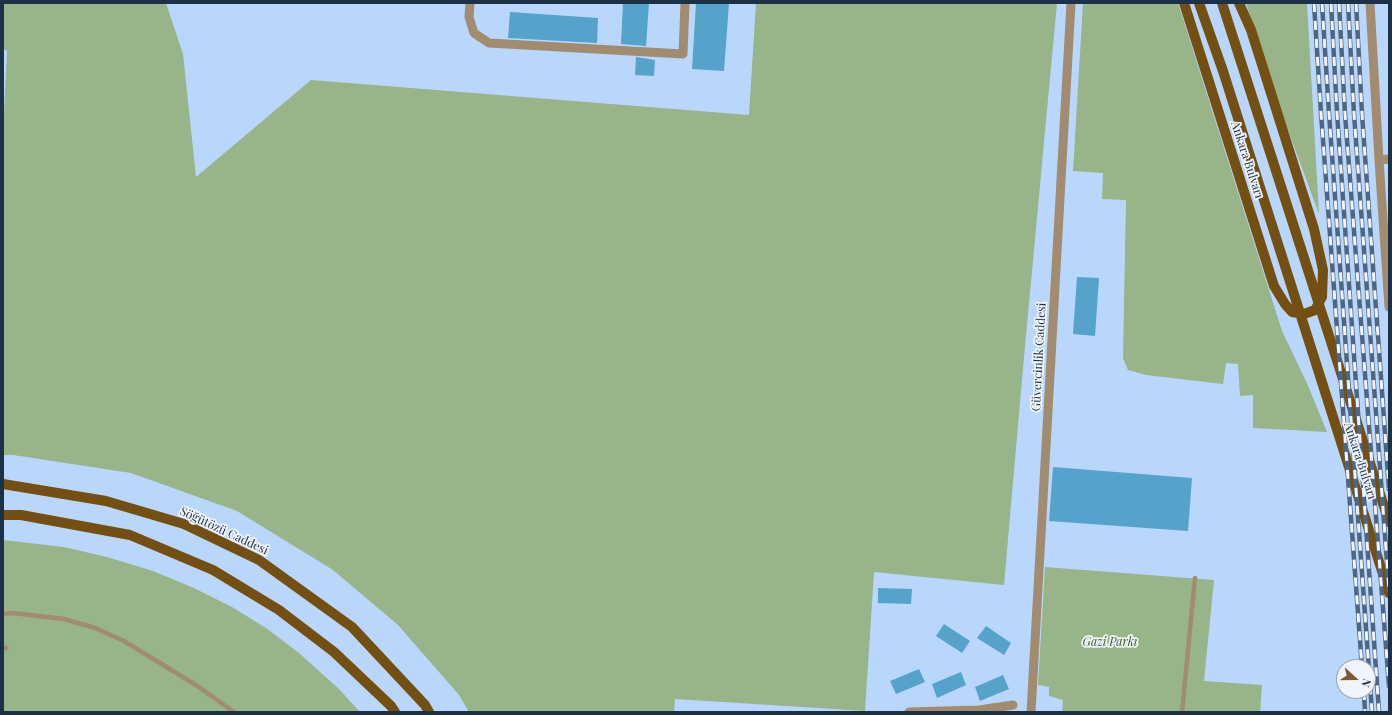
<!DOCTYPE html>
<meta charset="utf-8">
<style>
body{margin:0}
#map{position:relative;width:1392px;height:715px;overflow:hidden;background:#b9d7fd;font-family:"Playfair Display",serif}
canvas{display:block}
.frame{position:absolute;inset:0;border:4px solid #1c3048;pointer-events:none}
.north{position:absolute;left:1336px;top:659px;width:40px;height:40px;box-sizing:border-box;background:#f0f5fc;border:1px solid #9ba6b4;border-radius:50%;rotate:111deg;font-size:11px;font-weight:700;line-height:16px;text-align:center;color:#1c3048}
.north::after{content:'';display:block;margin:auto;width:14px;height:18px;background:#795b2f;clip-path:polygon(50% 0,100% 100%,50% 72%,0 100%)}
</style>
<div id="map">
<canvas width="1392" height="715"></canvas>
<div class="frame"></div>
<div class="north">N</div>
</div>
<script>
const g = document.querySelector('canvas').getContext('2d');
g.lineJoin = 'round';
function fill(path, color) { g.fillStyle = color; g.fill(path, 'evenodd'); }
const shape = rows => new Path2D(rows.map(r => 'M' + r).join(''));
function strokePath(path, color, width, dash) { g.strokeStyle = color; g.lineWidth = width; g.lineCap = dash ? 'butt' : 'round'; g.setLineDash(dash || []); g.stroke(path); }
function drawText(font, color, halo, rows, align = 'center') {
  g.font = font + ' "Playfair Display",serif'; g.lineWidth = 3.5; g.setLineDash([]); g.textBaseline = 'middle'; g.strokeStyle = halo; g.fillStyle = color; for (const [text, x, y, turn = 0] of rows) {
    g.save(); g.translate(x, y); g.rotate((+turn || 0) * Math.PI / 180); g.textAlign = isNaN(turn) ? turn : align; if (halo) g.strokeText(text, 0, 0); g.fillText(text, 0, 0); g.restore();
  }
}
fill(shape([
 [3,3,166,3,183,54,196,177,311,80,749,115,756,3,1057,3,1024,357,1004,585,874,572,865,711,675,699,674,712,469,712,459,695,398,625,333,570,237,511,131,473,13,455,3,455,3,133,7,51,3,49],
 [1083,3,1178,3,1282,331,1306,381,1327,432,1253,428,1253,395,1240,396,1238,364,1226,363,1223,384,1146,375,1128,370,1123,358,1126,200,1102,199,1103,173,1073,171],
 [1246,3,1307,3,1319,214,1285,122],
 [3,540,64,547,107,557,153,571,194,588,232,607,266,628,299,653,339,689,360,712,3,712],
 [1045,567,1214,580,1204,681,1262,685,1260,712,1062,712,1063,700,1049,696,1049,687,1038,685]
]), '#98b489');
fill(shape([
 [623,3,649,3,646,46,621,44],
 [696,3,729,3,724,71,692,69],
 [510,12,598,18,597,43,508,38],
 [636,57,655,60,654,76,635,75],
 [1077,277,1099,278,1095,336,1073,334],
 [1053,467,1192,478,1188,531,1049,521],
 [878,588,912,589,911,604,878,603],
 [944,624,970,641,962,653,936,636],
 [986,626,1011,643,1004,655,977,638],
 [919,669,925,682,896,694,890,681],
 [961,672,966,685,937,698,932,684],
 [1003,675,1009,689,980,701,975,687]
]), '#55a2cb');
strokePath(shape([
 [3,614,13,613,64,619,95,628,124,641,196,685,234,712],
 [3,648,6,648],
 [1182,712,1195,578]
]), '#a18c70', 4.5);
strokePath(shape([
 [470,3,469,17,474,33,489,43,683,54,685,3],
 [1370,3,1379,160,1389,307],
 [1379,160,1389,159],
 [909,712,979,710,1013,705],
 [1031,712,1071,3]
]), '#a18c70', 9);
strokePath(shape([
 [1184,3,1274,286,1285,304,1292,312,1304,314,1315,310,1322,297,1323,270,1314,229,1251,30,1239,3],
 [1199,3,1223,71,1389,593],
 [1222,3,1389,522],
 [3,484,106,501,184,524,259,560,352,627,425,705,429,712],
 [3,515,21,515,130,535,213,570,279,610,334,652,391,706,395,712]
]), '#744f12', 10);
const rail = shape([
 [1314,3,1321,113,1362,667],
 [1322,3,1329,113,1372,712],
 [1331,3,1337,113,1379,712],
 [1339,3,1345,114,1389,686],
 [1348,3,1354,114,1389,590],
 [1356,3,1362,114,1389,489],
 [1364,691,1365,712]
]);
strokePath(rail, '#4f6683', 4.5);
strokePath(rail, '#f0f5fc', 3, [9]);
drawText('12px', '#1c3048', '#f0f5fc', [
 ["Ankara Bulvarı",1247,160,72],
 ["Güvercinlik Caddesi",1039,357,-87],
 ["Ankara Bulvarı",1360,461,72],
 ["Söğütözü Caddesi",224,531,25]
]);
drawText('italic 12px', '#375c1c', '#f0f5fc', [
 ["Gazi Parkı",1110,642]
]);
</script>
